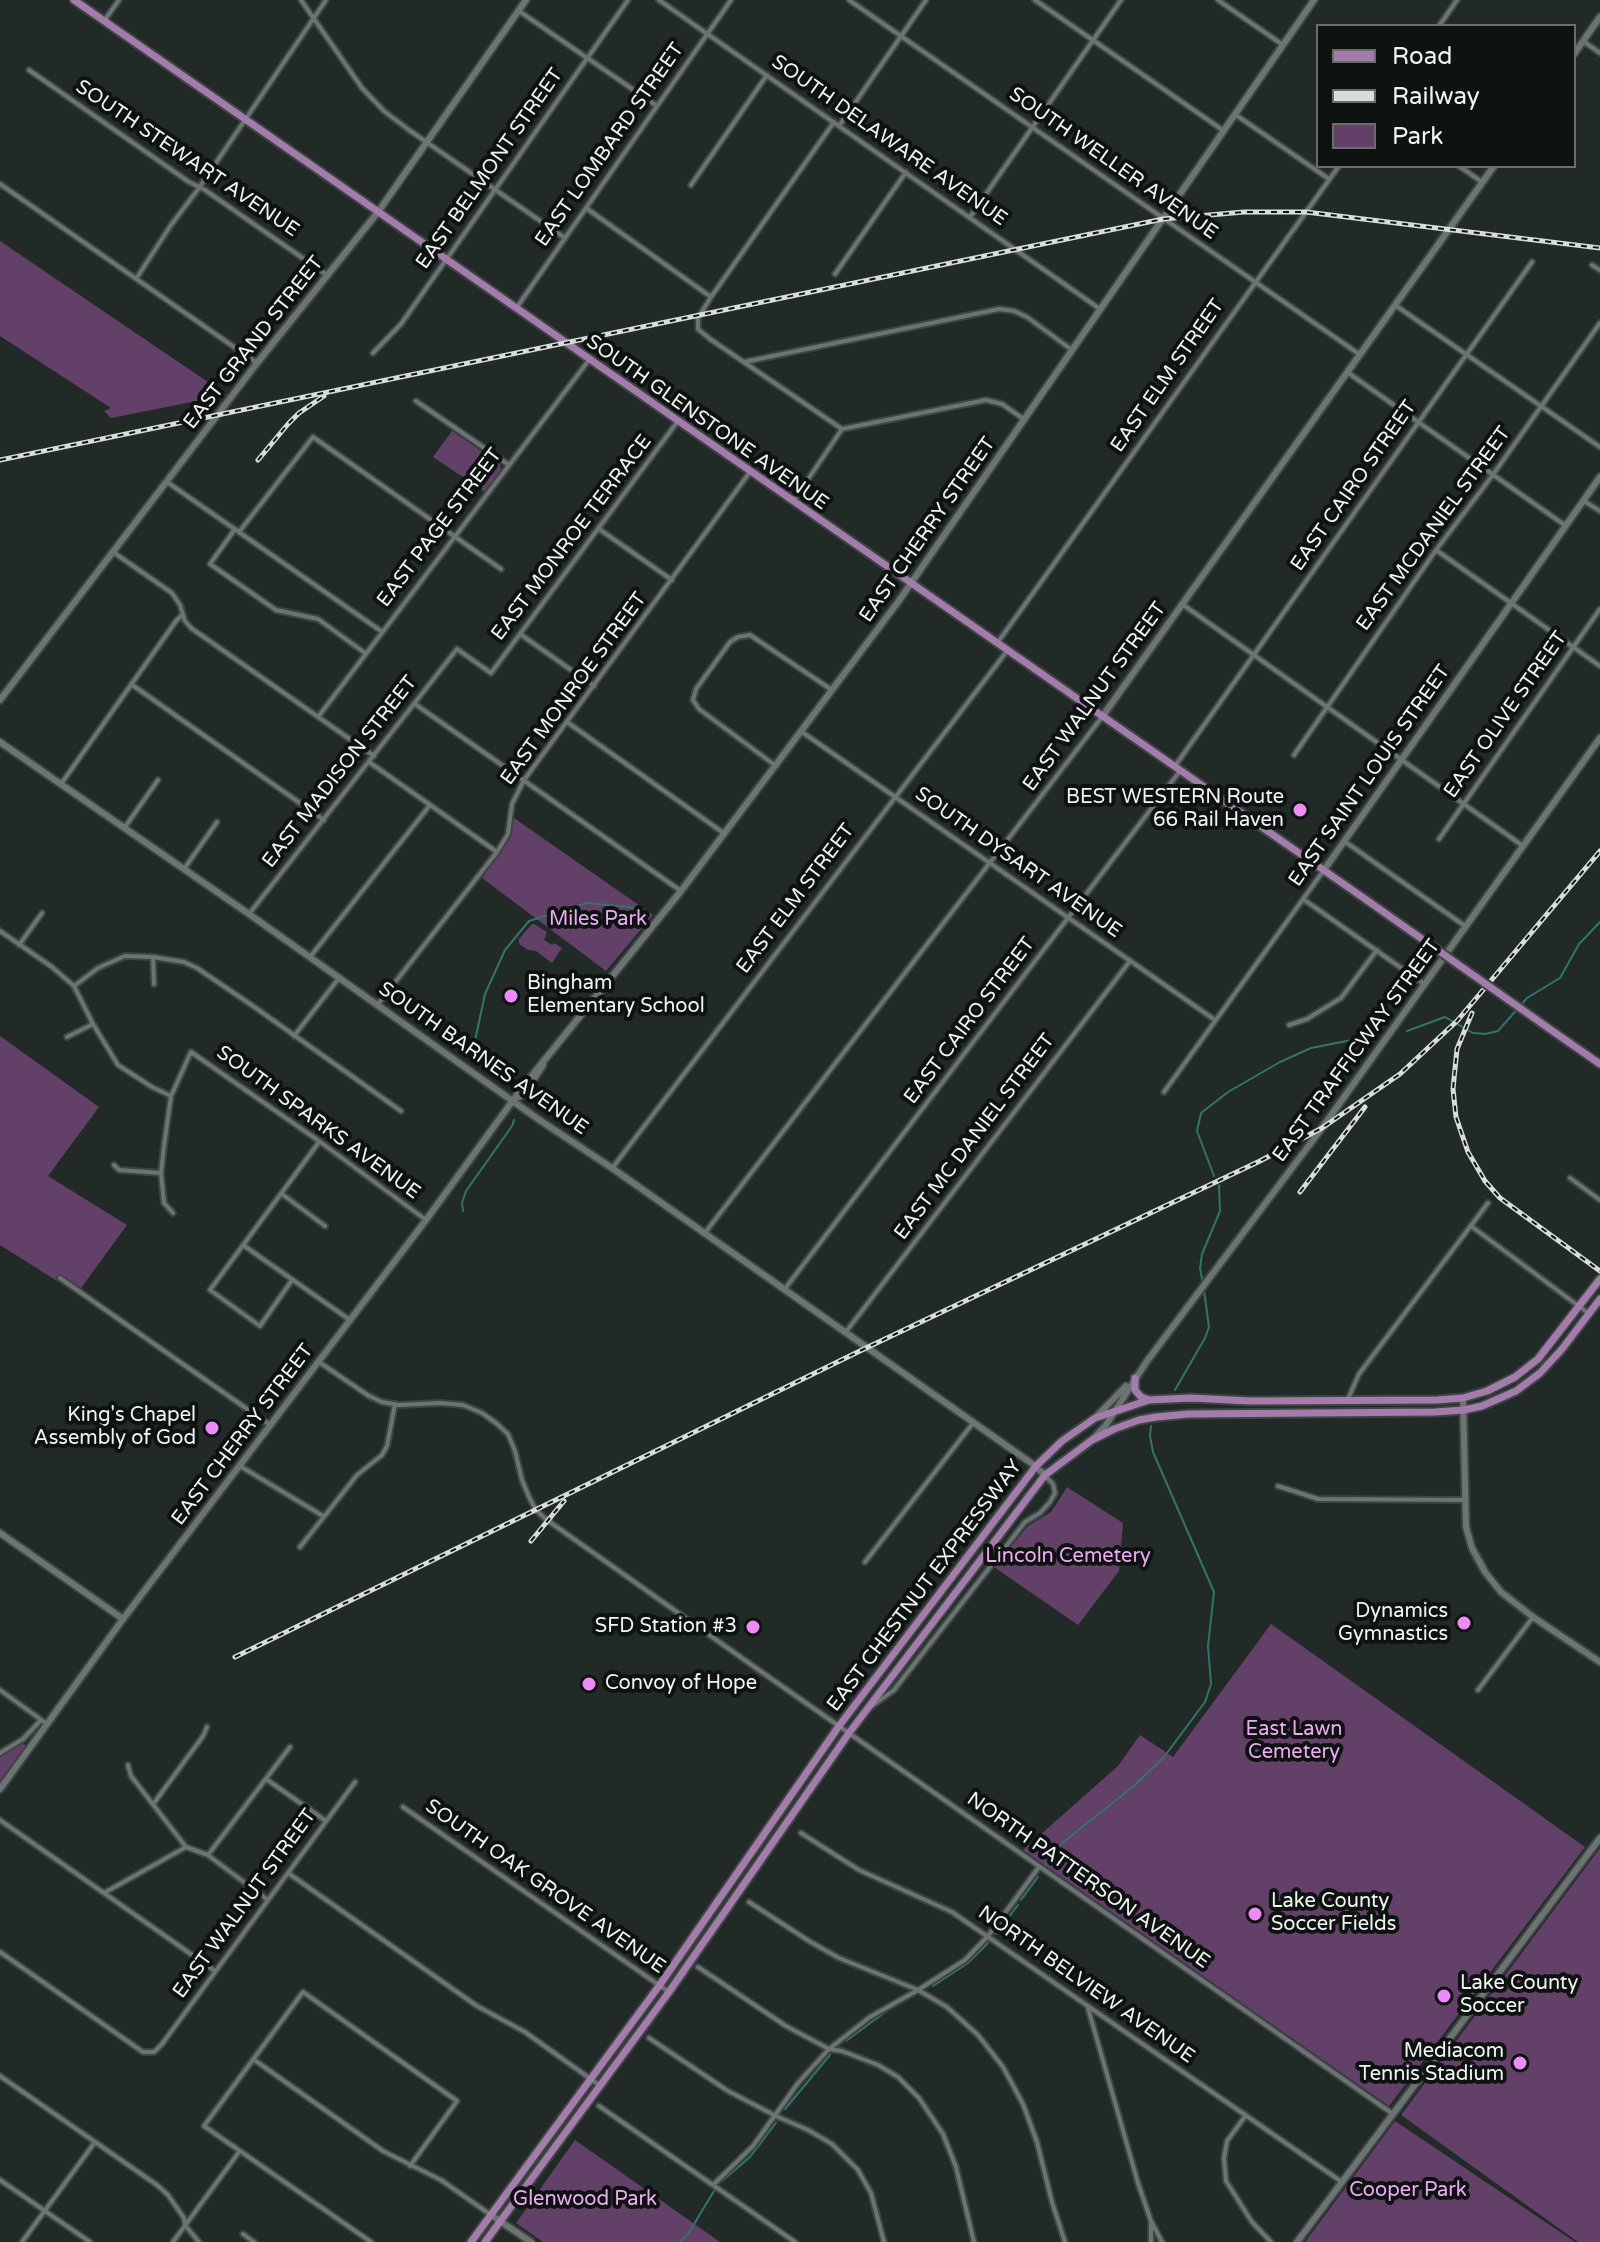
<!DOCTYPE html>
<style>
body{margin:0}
#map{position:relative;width:1600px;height:2242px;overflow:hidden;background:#222a28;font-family:"Varela Round",sans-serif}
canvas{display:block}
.legend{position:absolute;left:1316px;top:24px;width:260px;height:144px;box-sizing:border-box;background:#0e1211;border:2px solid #696d6c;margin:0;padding:10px 14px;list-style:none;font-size:24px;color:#f1f6f4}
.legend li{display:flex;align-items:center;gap:16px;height:40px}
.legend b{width:40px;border:2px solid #696d6c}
</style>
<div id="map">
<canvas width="1600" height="2242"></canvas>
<ul class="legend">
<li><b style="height:10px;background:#a37cab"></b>Road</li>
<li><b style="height:10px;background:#d7dddb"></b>Railway</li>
<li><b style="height:22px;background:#634067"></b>Park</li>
</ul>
</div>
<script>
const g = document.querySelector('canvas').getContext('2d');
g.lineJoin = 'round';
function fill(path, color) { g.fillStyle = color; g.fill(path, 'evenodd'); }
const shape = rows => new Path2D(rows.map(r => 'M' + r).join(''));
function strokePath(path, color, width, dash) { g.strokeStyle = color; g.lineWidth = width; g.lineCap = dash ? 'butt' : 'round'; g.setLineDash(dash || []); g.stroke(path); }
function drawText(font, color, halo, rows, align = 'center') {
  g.font = font + ' "Varela Round",sans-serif'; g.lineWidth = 8; g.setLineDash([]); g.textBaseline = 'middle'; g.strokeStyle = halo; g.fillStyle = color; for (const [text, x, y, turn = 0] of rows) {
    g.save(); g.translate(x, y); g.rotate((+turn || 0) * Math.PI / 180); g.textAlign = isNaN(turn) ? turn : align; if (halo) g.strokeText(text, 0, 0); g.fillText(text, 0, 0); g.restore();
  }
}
fill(shape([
 [0,241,227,395,111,418,104,411,111,408,0,336],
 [452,431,500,464,501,470,485,492,433,457],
 [514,818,653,915,606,971,482,878,507,841],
 [534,924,547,932,544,940,552,945,554,943,562,948,552,963,536,951,528,950,519,944,519,939,531,925],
 [0,1036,99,1107,48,1176,127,1225,81,1288,65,1286,0,1245],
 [1067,1487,1123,1523,1119,1571,1078,1625,994,1567,1028,1526,1051,1512],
 [1271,1624,1585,1847,1389,2106,1023,1850,1118,1766,1140,1735,1173,1757],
 [22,1743,27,1746,0,1781,0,1756],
 [1600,1848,1600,2242,1578,2242,1401,2115],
 [1395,2121,1575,2242,1305,2242],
 [575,2140,720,2242,543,2242,516,2223]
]), '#634067');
strokePath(shape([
 [1407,1031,1445,1017,1473,1033,1485,1034,1498,1031,1527,998,1560,978,1579,944,1600,922],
 [472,1055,485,994,505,950,529,921,587,903,638,908,648,914],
 [1214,1176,1197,1131,1201,1113,1228,1092,1280,1062,1311,1048,1357,1039],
 [463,1211,462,1203,466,1191,512,1126,514,1120],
 [1203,1284,1200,1268,1202,1254,1220,1211,1219,1185],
 [1175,1390,1205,1338,1209,1327,1204,1290],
 [1046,1865,1061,1844,1135,1785,1164,1757,1205,1702,1211,1684,1208,1646,1214,1592,1153,1452,1150,1436,1151,1426],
 [1021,1900,1038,1877],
 [996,1934,1018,1905],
 [933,1986,968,1963,988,1943],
 [846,2041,888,2010,915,1995],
 [785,2109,830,2055],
 [722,2181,750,2157,776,2123],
 [680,2242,688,2234,714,2191]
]), '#327568', 2);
const minor = shape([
 [301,0,362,88,384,111,409,130,565,238],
 [659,0,1100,309],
 [849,0,1359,354],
 [1035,0,1224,131],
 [1218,0,1283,45],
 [519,11,657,106],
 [104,21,119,0],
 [1439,26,1457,0],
 [1583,41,1600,53],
 [29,70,189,182,205,190,327,275],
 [1236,115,1329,179],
 [834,122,711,297,698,318,698,329,710,339,842,429,986,400,1002,404,1025,420],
 [839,126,926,0],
 [1459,166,1482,182],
 [0,184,257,363],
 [691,185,767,75],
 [586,208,711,297],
 [970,217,1121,0],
 [1592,265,1600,270],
 [835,274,906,172],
 [136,279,171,225,199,188,326,0],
 [1395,305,1600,447],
 [517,307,731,0],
 [373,353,401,324,628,0],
 [744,362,999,309,1014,311,1027,317,1072,350],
 [1347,372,1566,526],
 [416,401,509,465],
 [167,482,381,631],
 [794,500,842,429],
 [1584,501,1600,511],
 [235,529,210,564,276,610,318,619,365,653],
 [599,529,672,580],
 [239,532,313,437,501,569],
 [1436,550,1600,666],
 [113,552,172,593,180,605,185,621,191,628,374,756],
 [1182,604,1523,846],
 [520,634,594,686],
 [998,642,1339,166],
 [131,684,324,820],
 [415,704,681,891],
 [318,717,589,360],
 [567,722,725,834],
 [802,732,1215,1020],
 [1294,755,1436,550,1492,476,1600,323],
 [369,762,497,852],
 [776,766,699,709,693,700,696,689,730,642,738,637,750,635,832,690],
 [1175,766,1532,262],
 [61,784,176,621,182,615],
 [125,827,158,780],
 [1439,839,1600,609],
 [1344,841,1465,926],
 [184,869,217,822],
 [1303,899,1424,984],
 [249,914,457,649,491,673,678,421],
 [0,931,52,967,74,986,93,1024,118,1065,152,1087,171,1096],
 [19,945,42,913],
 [153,957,154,984],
 [310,957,430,805],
 [74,986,98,968,125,956,153,957,184,962,197,968,253,1006,401,1111],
 [378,1004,497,852,508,834,512,804,524,780,750,472],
 [1289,1025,1307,1019,1341,998,1377,950],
 [294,1036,339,978],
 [67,1037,93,1024],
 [1164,1092,1324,870],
 [114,1165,119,1170,161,1173],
 [613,1167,1007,651],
 [1570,1178,1600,1200],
 [282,1194,325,1226],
 [173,1213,164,1203,161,1173,164,1146,171,1096,191,1052,319,1141,426,1220],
 [1471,1226,1588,1313],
 [704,1234,1102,717],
 [243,1245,350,1320],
 [60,1278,270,1425],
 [292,1280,260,1326,210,1290,319,1142],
 [784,1290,1180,771],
 [845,1333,1130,961],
 [319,1362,369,1396,382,1402,399,1405,440,1403,463,1405,482,1413,496,1423,508,1434,515,1451,522,1480,530,1499,536,1510,547,1520,756,1668,1393,2114],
 [1348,1399,1359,1374,1488,1203],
 [240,1466,323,1516],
 [1278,1486,1318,1499,1466,1500],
 [300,1547,357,1475,382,1455,387,1446,395,1404],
 [865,1562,973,1423],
 [0,1690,47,1724],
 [1478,1690,1533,1617],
 [872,1706,894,1690,1025,1522,1040,1513,1050,1502,1055,1493,1053,1484,1045,1476],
 [0,1753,23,1739,41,1720],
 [128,1765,131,1776,186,1847],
 [266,1779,326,1821],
 [154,1803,203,1736,207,1727],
 [403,1807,669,1992],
 [0,1820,215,1971],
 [801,1833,859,1870,952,1912,1342,2182],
 [209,1856,268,1900],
 [288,1873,477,2006,525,2032,599,2085],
 [104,1893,186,1847,208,1855,290,1747],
 [749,1902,809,1941,839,1958,918,1990,947,2007,978,2035,1003,2067,1023,2104,1037,2142,1052,2202,1065,2242],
 [0,1952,143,2052,154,2052,162,2044,355,1782],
 [698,1967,786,2026,829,2049,842,2051,878,2065,898,2077,919,2098,943,2134,956,2167,974,2242],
 [1088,2008,1138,2183,1151,2221,1162,2242],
 [649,2038,728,2091,776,2116,808,2130,832,2144,858,2170,871,2193,884,2242],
 [253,2059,383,2151,441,2180,491,2215],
 [0,2076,157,2185,168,2195,184,2218,185,2225,199,2242],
 [599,2106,795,2242],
 [1246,2115,1227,2141,1224,2158,1226,2181,1252,2222,1271,2242],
 [0,2180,90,2242],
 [713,2185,753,2146,798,2083,829,2049,870,2017,918,1990,965,1960,988,1936,1039,1867],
 [1151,2224,1151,2242],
 [243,2234,254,2242],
 [22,2242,95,2142],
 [173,2242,239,2152],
 [371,2242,204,2126,303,1992,457,2101,410,2166]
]);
const tertiary = shape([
 [1574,54,1600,17],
 [1102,717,1494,166],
 [0,742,249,914,538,1119,612,1168,1031,1463,1045,1475],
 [519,1097,526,1091,543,1065],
 [1463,1398,1466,1527,1472,1548,1485,1572,1501,1592,1533,1617,1600,1662],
 [0,1789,123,1619,426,1220,522,1088,681,891,898,602,1314,0],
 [491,2215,531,2242],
 [1297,2242,1600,1838]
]);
const secondary = shape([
 [0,700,257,363,378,212,526,0],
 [1324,870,1600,477],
 [1095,1418,1126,1386],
 [1094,1438,1106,1425,1147,1361,1322,1128,1600,738],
 [0,1533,123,1619]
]);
const primary = shape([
 [74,0,1368,901],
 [1554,1032,1600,1064],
 [1135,1378,1135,1390,1141,1397,1149,1400],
 [471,2242,659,1986,839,1726,1036,1466,1062,1441,1095,1418,1149,1400,1191,1398,1250,1401,1437,1400,1463,1398,1487,1391,1515,1377,1538,1359,1600,1279],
 [485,2242,669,1992,849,1733,1045,1475,1092,1440,1114,1429,1139,1420,1156,1417,1189,1414,1435,1412,1464,1410,1482,1406,1516,1391,1540,1373,1562,1349,1600,1299]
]);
strokePath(minor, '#3e4443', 8);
strokePath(tertiary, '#3e4443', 10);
strokePath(secondary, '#3e4443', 10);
strokePath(primary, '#3e4443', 11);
strokePath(minor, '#6b7472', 4);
strokePath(tertiary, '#6b7472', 6);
strokePath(secondary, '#6b7472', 6);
strokePath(primary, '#a37cab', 7);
const rail = shape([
 [0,460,1163,219,1244,212,1306,212,1600,248],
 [258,460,288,424,299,413,324,396],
 [1472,1013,1457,1049,1453,1089,1456,1117,1468,1152,1485,1181,1500,1198,1600,1271],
 [1300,1192,1365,1107],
 [531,1541,564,1501],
 [235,1657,866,1348,1260,1161,1322,1128,1400,1074,1457,1021,1600,851]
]);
strokePath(rail, '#d7dddb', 5);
strokePath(rail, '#0e1211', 2, [6]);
const primaryBridge = shape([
 [1368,901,1554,1032]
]);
strokePath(primaryBridge, '#3e4443', 11, []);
strokePath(primaryBridge, '#a37cab', 7);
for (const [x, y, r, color] of [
 [1300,810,8,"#ed8cf9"],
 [511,996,8,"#ed8cf9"],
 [212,1428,8,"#ed8cf9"],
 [1464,1623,8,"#ed8cf9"],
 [753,1627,8,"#ed8cf9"],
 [589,1684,8,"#ed8cf9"],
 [1255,1914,8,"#ed8cf9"],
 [1444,1996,8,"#ed8cf9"],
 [1520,2063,8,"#ed8cf9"]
]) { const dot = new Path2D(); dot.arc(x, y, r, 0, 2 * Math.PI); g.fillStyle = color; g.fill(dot); strokePath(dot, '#0e1211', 3); }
drawText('20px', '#f1f6f4', '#0e1211', [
 ["SOUTH DELAWARE AVENUE",889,141,35],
 ["EAST LOMBARD STREET",610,145,-55],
 ["SOUTH STEWART AVENUE",187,159,34],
 ["SOUTH WELLER AVENUE",1113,164,35],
 ["EAST BELMONT STREET",490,169,-55],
 ["EAST GRAND STREET",254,343,-52],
 ["EAST ELM STREET",1168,376,-55],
 ["SOUTH GLENSTONE AVENUE",707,423,35],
 ["EAST CAIRO STREET",1354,486,-55],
 ["EAST PAGE STREET",440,528,-53],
 ["EAST MCDANIEL STREET",1434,529,-54],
 ["EAST CHERRY STREET",928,530,-55],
 ["EAST MONROE TERRACE",572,538,-53],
 ["EAST MONROE STREET",574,689,-54],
 ["EAST WALNUT STREET",1095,697,-54],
 ["EAST OLIVE STREET",1506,715,-55],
 ["EAST MADISON STREET",340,772,-52],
 ["EAST SAINT LOUIS STREET",1370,776,-55],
 ["SOUTH DYSART AVENUE",1018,863,35],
 ["EAST ELM STREET",796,899,-53],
 ["EAST CAIRO STREET",970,1021,-53],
 ["EAST TRAFFICWAY STREET",1357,1051,-54],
 ["SOUTH BARNES AVENUE",483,1059,35],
 ["SOUTH SPARKS AVENUE",318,1123,36],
 ["EAST MC DANIEL STREET",975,1137,-53],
 ["EAST CHERRY STREET",243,1435,-53],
 ["EAST CHESTNUT EXPRESSWAY",925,1586,-53],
 ["NORTH PATTERSON AVENUE",1088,1881,35],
 ["SOUTH OAK GROVE AVENUE",545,1887,35],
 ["EAST WALNUT STREET",245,1904,-54],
 ["NORTH BELVIEW AVENUE",1086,1985,35]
]);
drawText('20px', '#f1f6f4', '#0e1211', [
 ["BEST WESTERN Route",1284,798],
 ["66 Rail Haven",1284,821],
 ["Bingham",527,984,"left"],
 ["Elementary School",527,1007,"left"],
 ["King's Chapel",196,1416],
 ["Assembly of God",196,1439],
 ["Dynamics",1448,1612],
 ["Gymnastics",1448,1635],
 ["SFD Station #3",737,1627],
 ["Convoy of Hope",605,1684,"left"],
 ["Lake County",1271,1902,"left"],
 ["Soccer Fields",1271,1925,"left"],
 ["Lake County",1460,1984,"left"],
 ["Soccer",1460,2007,"left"],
 ["Mediacom",1504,2052],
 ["Tennis Stadium",1504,2075]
], 'right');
drawText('20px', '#edacf4', '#0e1211', [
 ["Miles Park",598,920],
 ["Lincoln Cemetery",1068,1557],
 ["East Lawn",1294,1730],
 ["Cemetery",1294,1753],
 ["Cooper Park",1408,2191],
 ["Glenwood Park",585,2200]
]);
</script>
